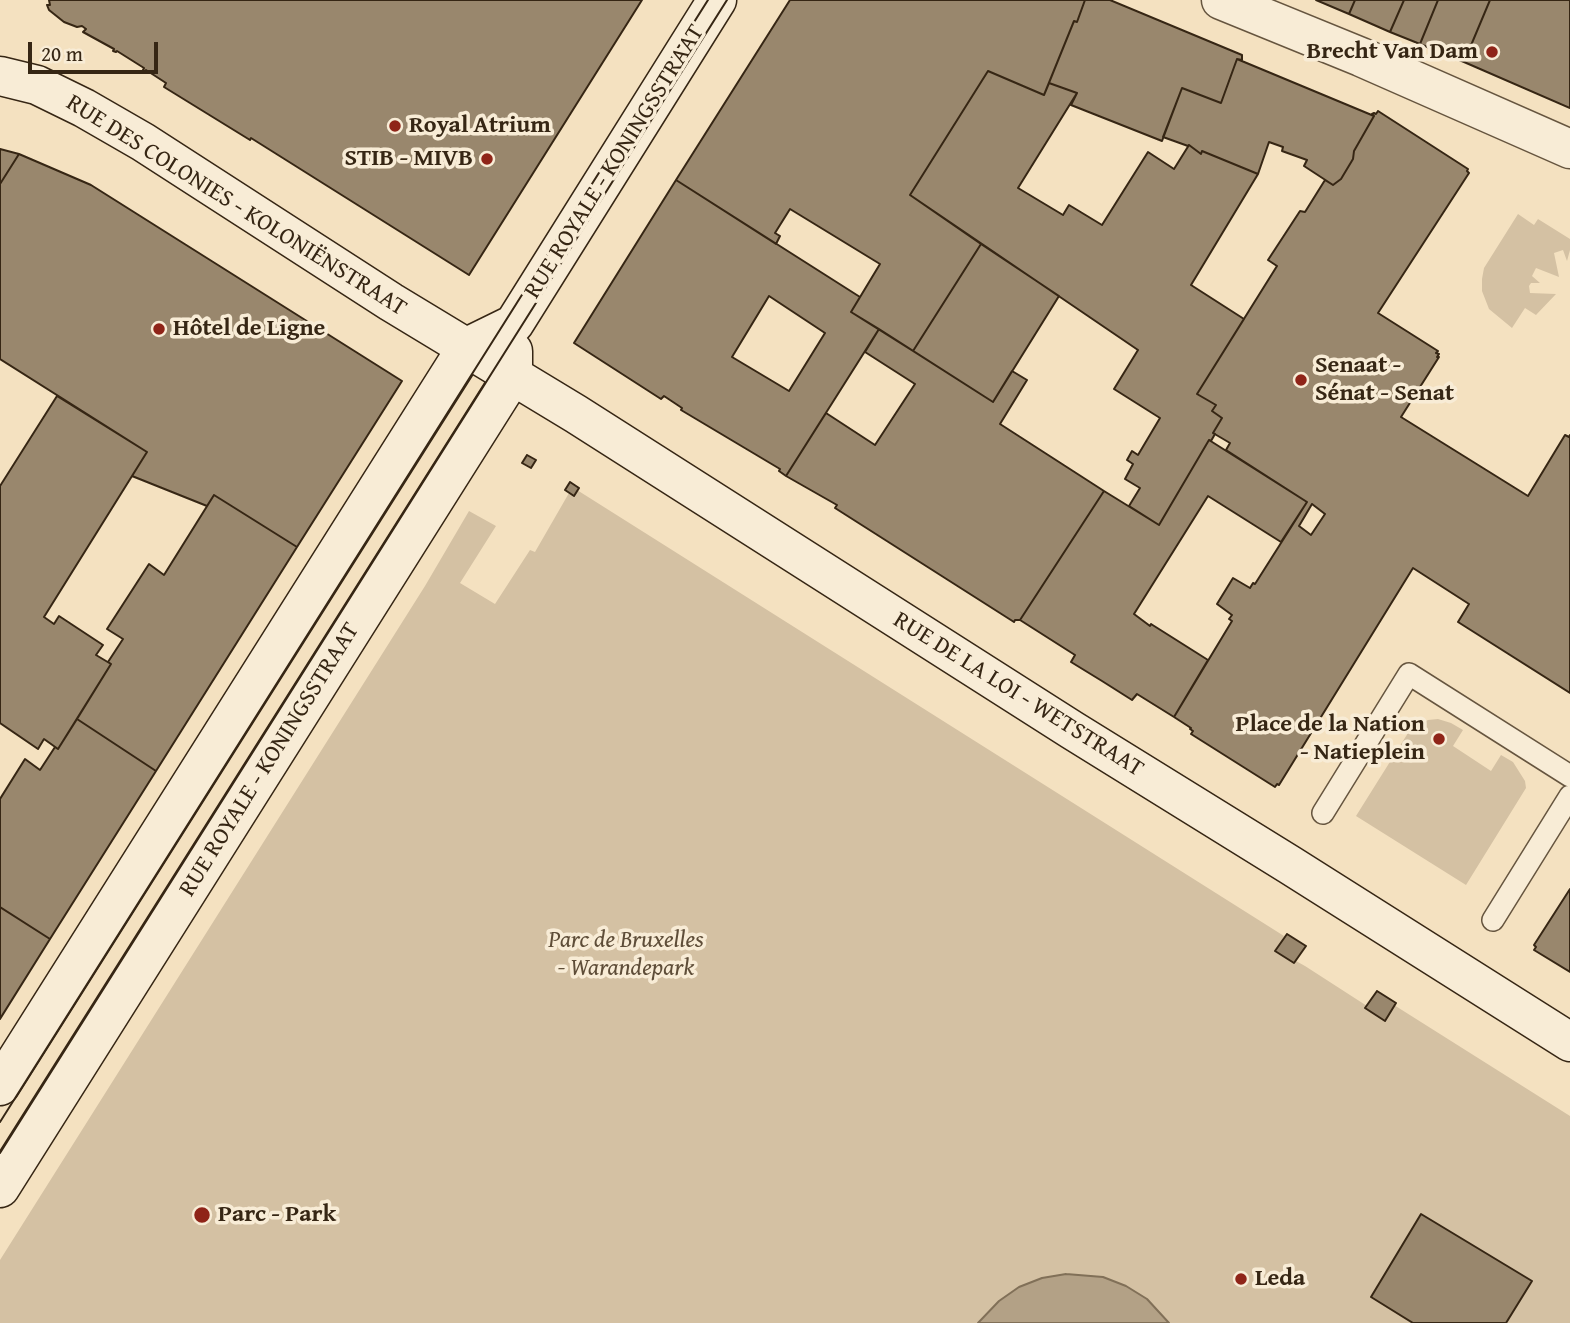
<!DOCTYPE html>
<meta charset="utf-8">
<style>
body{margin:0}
#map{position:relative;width:1570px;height:1323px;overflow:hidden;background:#f4e1c0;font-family:"Gentium Book Plus",serif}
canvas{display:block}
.scale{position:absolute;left:28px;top:42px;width:130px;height:32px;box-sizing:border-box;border:4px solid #362614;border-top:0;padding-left:9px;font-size:21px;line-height:24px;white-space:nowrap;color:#362614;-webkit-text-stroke:5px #f8ecd6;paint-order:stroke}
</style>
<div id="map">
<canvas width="1570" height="1323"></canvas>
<div class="scale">20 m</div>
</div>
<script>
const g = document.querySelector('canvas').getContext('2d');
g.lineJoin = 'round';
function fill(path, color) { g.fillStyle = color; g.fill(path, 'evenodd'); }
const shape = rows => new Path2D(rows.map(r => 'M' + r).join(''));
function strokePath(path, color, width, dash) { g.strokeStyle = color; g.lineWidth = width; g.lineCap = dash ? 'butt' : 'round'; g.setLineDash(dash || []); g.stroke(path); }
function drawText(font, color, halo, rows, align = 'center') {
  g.font = font + ' "Gentium Book Plus",serif'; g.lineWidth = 7; g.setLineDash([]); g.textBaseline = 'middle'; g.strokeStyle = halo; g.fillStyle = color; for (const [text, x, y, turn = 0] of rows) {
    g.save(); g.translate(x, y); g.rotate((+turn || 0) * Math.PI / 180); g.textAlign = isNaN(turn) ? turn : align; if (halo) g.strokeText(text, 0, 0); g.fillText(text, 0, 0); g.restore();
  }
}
fill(shape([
 [1518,214,1534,225,1538,219,1570,239,1570,250,1567,261,1563,250,1554,253,1559,277,1536,268,1532,276,1540,283,1531,283,1529,286,1530,293,1556,294,1536,315,1525,308,1512,328,1489,309,1482,291,1482,279,1484,268],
 [577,490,1284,936,1276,951,1294,963,1296,961,1305,966,1367,1006,1366,1009,1384,1020,1394,1005,1570,1116,1570,1323,0,1323,0,1260,425,586,469,511,496,526,460,583,495,604,530,550,535,552,569,493,574,495],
 [1438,719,1451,723,1463,730,1453,746,1491,771,1501,755,1513,762,1525,781,1526,788,1466,885,1356,816,1408,733,1420,724,1428,720]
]), '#d4c1a3');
const water = shape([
 [1066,1274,1103,1277,1126,1286,1147,1299,1169,1323,978,1323,999,1301,1019,1287,1042,1278,1066,1274]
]);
fill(water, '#b3a186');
strokePath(water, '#817058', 2);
const building = shape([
 [49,0,642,0,469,275,251,138,250,140,164,87,166,83,146,70,145,72,143,70,144,68,117,51,116,52,113,51,114,49,83,32,86,29,82,26,77,27,64,22,49,10,47,5,50,5,49,0],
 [790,0,1085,0,1077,22,1074,21,1044,95,988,71,910,195,981,244,913,351,851,312,880,264,790,209,775,233,780,236,776,244,676,180,790,0],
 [1085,0,1110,0,1242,55,1242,60,1237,59,1221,103,1182,88,1162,141,1071,105,1077,93,1049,83,1074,21,1077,22,1085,0],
 [1316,0,1355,0,1349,14,1316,0],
 [1355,0,1404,0,1390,32,1349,14,1355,0],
 [1404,0,1438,0,1420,44,1390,32,1404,0],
 [1438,0,1490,0,1464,62,1420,44,1438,0],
 [1490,0,1570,0,1570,108,1464,62,1490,0],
 [1237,59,1374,116,1354,151,1353,159,1341,179,1333,185,1304,166,1307,160,1282,151,1283,147,1269,142,1258,174,1202,151,1201,154,1189,145,1188,146,1163,137,1182,88,1221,103,1237,59],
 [988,71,1044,95,1049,83,1077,93,1018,188,1063,215,1069,205,1102,225,1148,152,1174,169,1189,145,1201,154,1202,151,1258,174,1191,285,1244,319,1197,394,1216,405,1212,411,1222,418,1213,433,1215,434,1211,441,1209,440,1159,525,1129,506,1140,488,1125,479,1133,464,1127,460,1132,451,1138,455,1160,418,1114,389,1138,350,910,195,988,71],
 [1378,111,1468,169,1467,171,1469,173,1378,313,1438,351,1436,353,1439,354,1437,357,1439,357,1401,417,1528,496,1565,435,1569,437,1570,435,1570,693,1458,622,1469,604,1413,568,1279,785,1277,784,1275,787,1191,734,1193,731,1190,729,1191,728,1174,717,1232,621,1229,619,1232,615,1217,604,1233,578,1250,588,1253,583,1255,584,1307,502,1226,450,1230,443,1213,433,1222,418,1212,411,1216,405,1197,394,1277,266,1268,260,1300,211,1305,212,1325,180,1333,185,1341,179,1353,159,1354,151,1374,116,1372,114,1374,113,1376,114,1378,111],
 [1312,504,1325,514,1311,535,1299,526,1312,504],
 [0,149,19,154,0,184,0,149],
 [19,154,91,185,402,381,297,547,214,495,207,506,132,476,147,452,0,359,0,184,19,154],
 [676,180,860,297,851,312,879,329,786,476,779,471,780,469,681,410,682,408,664,396,661,399,574,343,676,180],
 [769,296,825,333,789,391,732,357,769,296],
 [981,244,1059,296,993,402,913,351,981,244],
 [879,329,993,402,1012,371,1027,380,1000,424,1104,491,1020,620,1015,620,1014,622,835,508,837,505,786,476,826,413,875,445,915,384,865,352,879,329],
 [57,396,147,452,44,617,54,624,59,616,103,645,96,655,111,664,58,749,44,739,38,749,0,723,0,486,57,396],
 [1209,440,1307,502,1281,542,1208,496,1134,614,1150,626,1151,624,1208,660,1174,717,1137,694,1132,700,1102,681,1071,662,1075,655,1020,620,1104,491,1159,525,1209,440],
 [527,455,536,460,531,468,522,463,527,455],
 [570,482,579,488,574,496,565,490,570,482],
 [214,495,297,547,156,771,77,719,111,664,108,662,123,639,107,629,149,564,164,575,214,495],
 [77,719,156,771,50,939,0,907,0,799,25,759,40,770,55,747,58,749,77,719],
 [1570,889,1570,972,1534,950,1536,947,1534,945,1570,889],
 [0,907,50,939,0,1019,0,907],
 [1287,934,1306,946,1294,963,1275,951,1287,934],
 [1377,991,1396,1003,1385,1021,1365,1008,1377,991],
 [1421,1214,1532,1281,1506,1323,1413,1323,1371,1297,1421,1214]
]);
fill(building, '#99876d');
strokePath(building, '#362614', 2);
const lane = shape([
 [1323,813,1409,674,1570,776],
 [1493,920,1570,796]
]);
const street = shape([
 [1221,0,1361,57,1570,149]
]);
const secondary = shape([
 [0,76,37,85,84,108,143,142,391,302,576,414,1072,730,1290,865,1570,1042],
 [0,1086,467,347,514,324,717,0],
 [0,1188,513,375,513,351]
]);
strokePath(lane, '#66553f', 24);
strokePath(street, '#66553f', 41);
strokePath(secondary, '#362614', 41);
strokePath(lane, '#f8ecd6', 21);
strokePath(street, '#f8ecd6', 38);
strokePath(secondary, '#f8ecd6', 38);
strokePath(shape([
 [0,1122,708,0],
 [0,1153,727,0]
]), '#362614', 2);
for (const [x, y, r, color] of [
 [1492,52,7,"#8f2418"],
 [395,126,7,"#8f2418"],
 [487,159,7,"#8f2418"],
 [159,329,7,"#8f2418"],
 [1301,380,7,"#8f2418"],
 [1439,739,7,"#8f2418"],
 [202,1215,9,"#8f2418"],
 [1241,1279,7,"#8f2418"]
]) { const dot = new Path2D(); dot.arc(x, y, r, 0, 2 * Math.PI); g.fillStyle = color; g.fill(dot); strokePath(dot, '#f8ecd6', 2.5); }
drawText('bold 24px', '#362614', '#f8ecd6', [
 ["Brecht Van Dam",1478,52,"right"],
 ["Royal Atrium",409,126],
 ["STIB - MIVB",473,159,"right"],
 ["Hôtel de Ligne",173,329],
 ["Senaat -",1315,366],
 ["Sénat - Senat",1315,394],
 ["Place de la Nation",1425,725,"right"],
 ["- Natieplein",1425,753,"right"],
 ["Parc - Park",218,1215],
 ["Leda",1255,1279]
], 'left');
drawText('24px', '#362614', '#f8ecd6', [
 ["RUE ROYALE - KONINGSSTRAAT",615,162,-58],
 ["RUE DES COLONIES - KOLONIËNSTRAAT",236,206,32],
 ["RUE DE LA LOI - WETSTRAAT",1018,695,32],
 ["RUE ROYALE - KONINGSSTRAAT",270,760,-58]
]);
drawText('italic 24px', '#5e4d38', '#f8ecd6', [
 ["Parc de Bruxelles",626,941],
 ["- Warandepark",626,969]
]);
</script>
